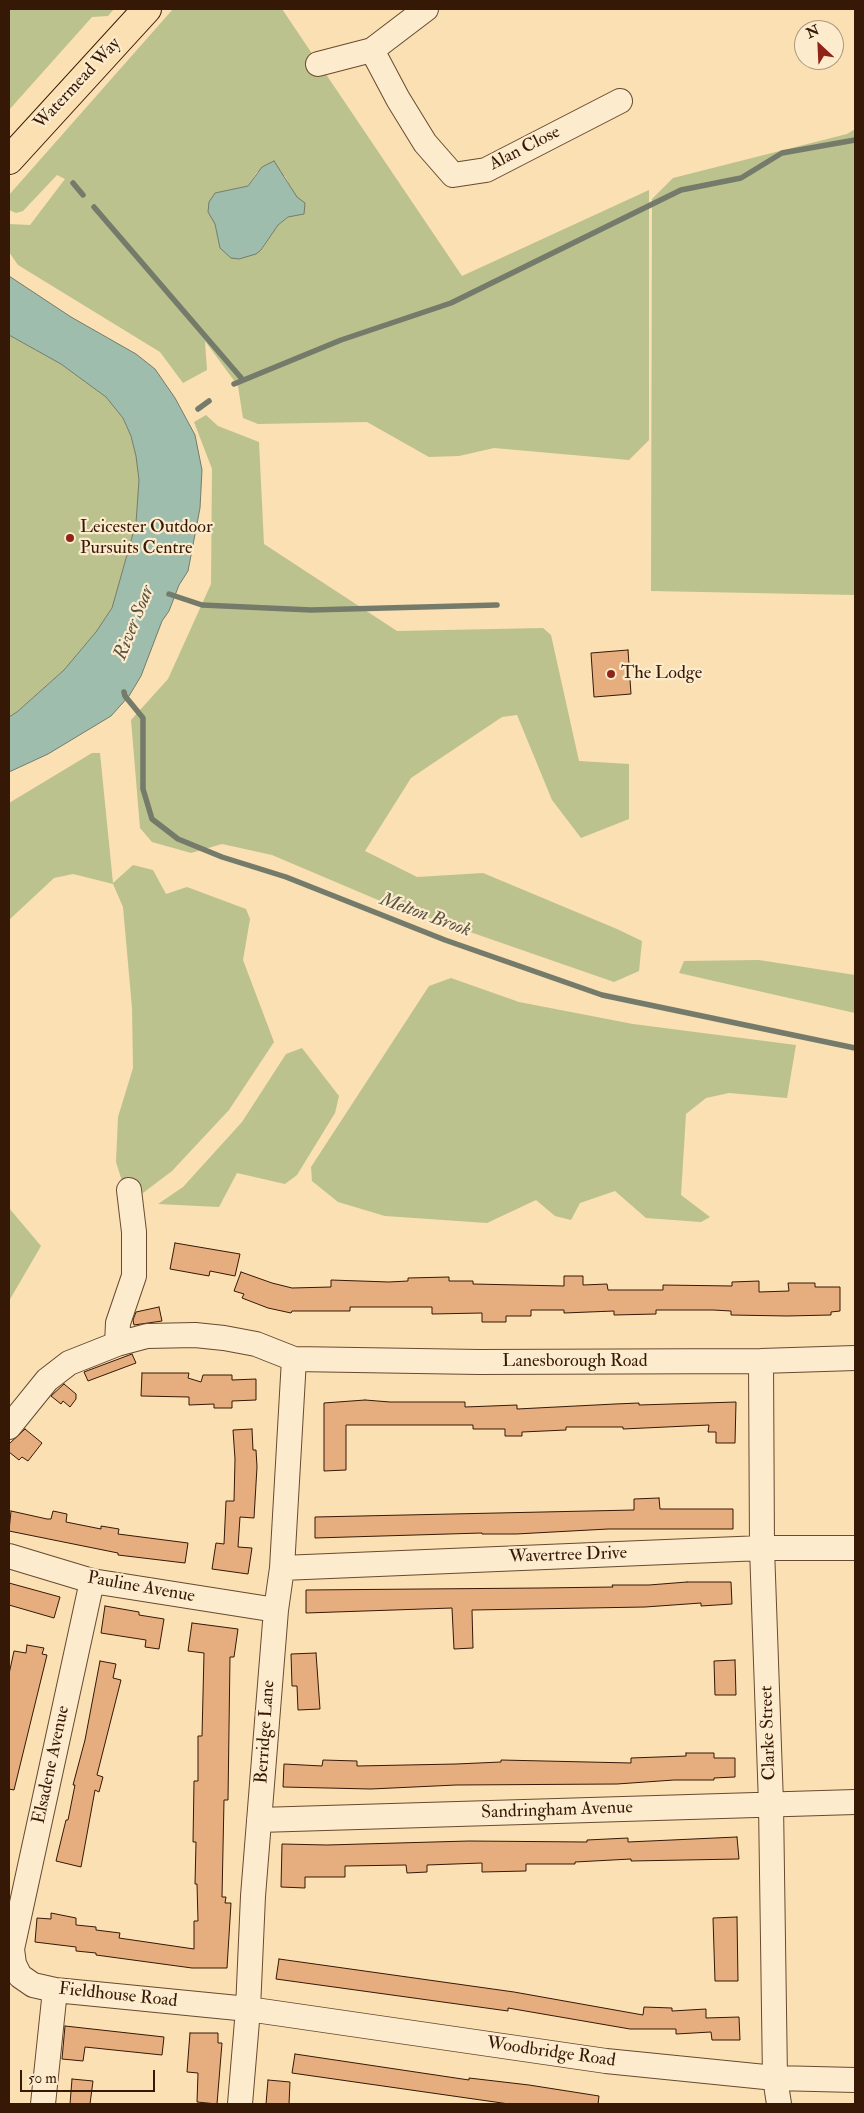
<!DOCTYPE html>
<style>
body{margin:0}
#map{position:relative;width:864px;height:2113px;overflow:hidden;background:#fae0b2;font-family:"IM FELL Double Pica",serif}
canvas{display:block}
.frame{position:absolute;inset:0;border:10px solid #361806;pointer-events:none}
.north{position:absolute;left:794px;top:20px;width:50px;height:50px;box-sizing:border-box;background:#fcebcd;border:1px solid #ad977d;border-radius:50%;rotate:335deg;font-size:14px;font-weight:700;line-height:20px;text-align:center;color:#361806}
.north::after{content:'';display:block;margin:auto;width:18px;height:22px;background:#8f2418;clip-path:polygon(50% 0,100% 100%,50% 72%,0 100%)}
.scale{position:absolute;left:20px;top:2070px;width:135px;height:22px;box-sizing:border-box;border:2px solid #361806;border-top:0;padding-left:6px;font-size:15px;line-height:18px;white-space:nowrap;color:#361806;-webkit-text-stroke:4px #fcebcd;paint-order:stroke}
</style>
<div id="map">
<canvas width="864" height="2113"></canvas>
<div class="frame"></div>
<div class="north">N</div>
<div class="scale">50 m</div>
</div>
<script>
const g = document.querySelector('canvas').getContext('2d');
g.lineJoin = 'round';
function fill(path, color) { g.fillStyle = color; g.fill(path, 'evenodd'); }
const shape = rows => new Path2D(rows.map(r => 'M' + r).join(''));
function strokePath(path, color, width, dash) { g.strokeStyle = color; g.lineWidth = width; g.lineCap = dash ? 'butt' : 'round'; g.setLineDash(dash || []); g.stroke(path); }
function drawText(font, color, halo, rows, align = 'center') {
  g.font = font + ' "IM FELL Double Pica",serif'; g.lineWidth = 4.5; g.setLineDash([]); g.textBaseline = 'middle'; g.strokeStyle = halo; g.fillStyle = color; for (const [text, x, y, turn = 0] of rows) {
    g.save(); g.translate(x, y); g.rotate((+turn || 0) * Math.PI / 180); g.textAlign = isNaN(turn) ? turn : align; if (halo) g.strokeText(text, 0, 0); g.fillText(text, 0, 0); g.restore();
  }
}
fill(shape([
 [9,9,114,9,108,16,92,17,9,110],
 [173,9,282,9,462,276,649,190,649,440,629,460,494,448,459,456,429,457,367,422,258,424,243,418,238,386,205,341,207,370,183,383,160,352,18,265,9,252,9,224,30,225,65,179,57,175,23,211,16,213,9,210,9,195],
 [257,172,285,176,304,214,288,217,278,225,261,251,220,248,215,224,215,193,248,186],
 [855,129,855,595,651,591,652,199,673,178,847,134],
 [9,335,61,364,106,397,123,418,131,436,136,456,139,480,136,523,112,608,96,632,64,670,17,712,9,717],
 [206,415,218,426,259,442,264,544,397,631,543,628,551,635,579,761,629,764,629,819,581,838,552,800,517,715,502,717,411,778,365,851,417,877,483,873,617,929,642,941,639,971,614,982,378,900,272,855,222,844,191,853,152,842,140,828,131,720,168,679,211,584,212,469,194,422],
 [92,753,100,753,113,883,133,865,153,870,166,894,187,887,246,909,250,919,243,960,274,1042,229,1110,172,1171,143,1193,122,1181,116,1162,118,1117,133,1068,132,1008,123,907,113,884,73,874,54,878,9,920,9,803],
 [759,960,855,975,855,1013,679,973,684,961],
 [451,978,519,1002,633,1024,796,1045,787,1098,729,1093,706,1098,686,1114,681,1195,710,1217,701,1222,646,1218,615,1191,580,1203,571,1220,555,1216,536,1200,487,1223,385,1216,338,1202,312,1181,311,1167,429,986],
 [302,1048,339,1096,335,1113,297,1175,285,1184,237,1173,219,1207,158,1204,183,1187,242,1122,286,1054],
 [9,1208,41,1246,9,1301]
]), '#bcc28d');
const water = shape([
 [274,161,297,197,305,203,304,214,288,217,278,225,261,250,256,254,239,259,231,258,220,248,215,224,208,212,209,202,215,193,248,186,262,167,274,161],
 [9,276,71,317,136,354,155,369,175,398,195,435,202,470,200,508,188,571,179,585,169,611,162,621,141,676,129,696,111,716,48,754,9,772,9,717,17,712,64,670,96,632,112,608,136,523,139,480,136,456,131,436,123,418,106,397,61,364,9,335,9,276]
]);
fill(water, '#9ebdad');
strokePath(water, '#747b6a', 1);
strokePath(shape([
 [73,183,83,195],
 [94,207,243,380],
 [234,384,341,340,451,303,681,190,741,178,782,153,855,140],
 [198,409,209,401],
 [169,594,202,605,311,610,497,605],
 [124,692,125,696,143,718,143,789,152,819,178,839,222,857,286,877,445,940,602,995,855,1048]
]), '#747b6a', 5.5);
const building = shape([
 [628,650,631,694,594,697,591,653,628,650],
 [175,1243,240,1254,235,1276,210,1271,209,1276,170,1269,175,1243],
 [241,1272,272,1283,292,1288,331,1287,331,1280,389,1282,408,1281,408,1278,449,1277,449,1281,473,1281,473,1284,564,1286,564,1276,583,1276,583,1285,607,1284,608,1290,663,1290,663,1285,732,1286,732,1282,759,1281,759,1292,789,1291,788,1283,815,1283,815,1287,840,1287,840,1311,831,1312,831,1315,787,1316,731,1315,731,1311,713,1310,656,1310,656,1314,614,1315,614,1311,564,1313,564,1310,531,1310,531,1316,506,1316,506,1322,482,1322,482,1313,432,1314,432,1307,350,1307,350,1311,292,1311,291,1313,268,1308,242,1298,244,1294,234,1291,241,1272],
 [159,1307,162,1321,134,1325,133,1320,136,1312,159,1307],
 [132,1354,136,1363,88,1381,84,1372,132,1354],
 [142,1373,189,1373,188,1378,201,1382,203,1375,232,1375,232,1380,256,1379,256,1400,232,1401,232,1408,214,1408,214,1404,189,1405,189,1397,141,1396,142,1373],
 [64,1384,76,1394,76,1399,70,1407,63,1401,61,1404,51,1396,64,1384],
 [365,1400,390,1402,465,1402,465,1407,517,1405,517,1409,615,1404,639,1403,639,1405,736,1402,735,1443,716,1443,716,1432,708,1432,709,1425,623,1429,623,1427,566,1427,566,1430,522,1432,522,1436,505,1436,505,1429,473,1429,473,1425,346,1425,346,1470,324,1471,324,1403,365,1400],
 [25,1429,42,1443,28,1461,22,1457,19,1460,9,1452,9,1444,25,1429],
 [252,1429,253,1450,256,1450,257,1467,254,1518,240,1517,238,1547,252,1548,248,1574,212,1569,216,1543,224,1544,226,1501,234,1501,235,1459,233,1430,252,1429],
 [659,1498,660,1509,733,1509,733,1529,608,1529,516,1534,482,1534,482,1533,315,1538,315,1517,634,1510,634,1499,659,1498],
 [11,1511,47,1519,51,1519,53,1511,67,1514,66,1522,101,1529,101,1526,119,1529,118,1534,188,1543,185,1563,118,1555,118,1553,9,1531,11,1511],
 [687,1582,731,1582,732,1604,701,1606,701,1603,645,1607,472,1610,473,1648,454,1649,452,1608,306,1613,306,1590,540,1588,613,1587,612,1585,649,1585,687,1582],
 [9,1583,60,1597,54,1618,9,1605,9,1583],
 [105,1606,139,1612,139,1615,164,1619,159,1649,145,1647,146,1640,101,1633,105,1606],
 [192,1623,238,1629,234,1657,230,1657,228,1800,224,1800,222,1897,226,1897,225,1903,231,1903,227,1968,192,1968,96,1955,96,1953,76,1951,76,1947,35,1942,37,1918,51,1919,51,1913,76,1918,76,1925,96,1927,96,1930,120,1933,119,1938,194,1949,194,1921,198,1921,197,1884,195,1884,196,1842,193,1842,194,1781,198,1781,198,1736,202,1736,204,1653,188,1651,192,1623],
 [27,1645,44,1648,42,1654,47,1655,14,1790,9,1789,9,1674,14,1651,26,1653,27,1645],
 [316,1653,320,1709,298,1710,297,1686,292,1686,291,1654,316,1653],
 [735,1660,736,1695,715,1695,714,1661,735,1660],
 [100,1661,116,1664,113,1678,121,1680,97,1775,103,1777,99,1792,95,1790,81,1867,56,1861,66,1820,68,1820,75,1785,73,1785,85,1740,100,1661],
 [686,1753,714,1753,714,1758,735,1758,735,1777,714,1778,714,1780,674,1780,617,1784,456,1785,371,1789,283,1787,284,1764,322,1766,323,1760,357,1761,357,1766,456,1764,501,1762,501,1760,631,1763,631,1758,686,1756,686,1753],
 [737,1837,739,1859,631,1861,631,1859,575,1862,575,1864,526,1864,526,1871,482,1872,482,1863,427,1865,427,1872,407,1873,406,1865,345,1866,345,1877,305,1877,305,1888,281,1887,282,1844,327,1845,469,1841,587,1842,587,1840,628,1838,628,1842,737,1837],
 [737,1917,738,1981,715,1981,713,1918,737,1917],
 [279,1959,514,1992,643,2015,644,2007,672,2008,672,2011,706,2009,706,2018,739,2017,740,2040,712,2040,711,2032,676,2034,676,2029,630,2029,508,2008,508,2011,276,1979,279,1959],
 [65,2026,164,2037,162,2055,85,2047,83,2061,62,2059,65,2026],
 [190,2033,218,2033,218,2043,222,2043,217,2104,197,2102,198,2073,187,2072,190,2033],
 [295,2054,469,2080,469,2078,529,2085,599,2096,598,2104,509,2104,292,2073,295,2054],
 [72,2079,93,2081,90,2104,70,2104,72,2079],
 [268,2080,290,2082,289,2104,266,2104,268,2080]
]);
fill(building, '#e6ad7f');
strokePath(building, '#361806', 1);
const minor = shape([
 [372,50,398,99,425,143,453,175,486,170,620,101],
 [318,64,372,50,426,9],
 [117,1344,147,1336,195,1335,224,1338,256,1344,294,1359,479,1362,761,1361,855,1358],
 [761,1361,762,1548,771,1804,775,2078,779,2104],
 [9,1427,47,1380,69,1363,117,1344,118,1323,134,1276,134,1232,129,1190],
 [9,1556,92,1581,276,1610],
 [282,1568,762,1548,855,1548],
 [92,1581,12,1949,14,1964,20,1976,33,1985,55,1990,248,2009,606,2061,775,2078,855,2080],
 [259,1820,855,1802],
 [43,2104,55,1990],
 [240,2104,248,2009,253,1896,276,1610,282,1568,294,1359]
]);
const highway = shape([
 [9,160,147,9]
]);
strokePath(minor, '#674a31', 26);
strokePath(highway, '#361806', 30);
strokePath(minor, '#fcebcd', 24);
strokePath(highway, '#fae0b2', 28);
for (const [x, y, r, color] of [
 [70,538,5,"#8f2418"],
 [611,674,5,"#8f2418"]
]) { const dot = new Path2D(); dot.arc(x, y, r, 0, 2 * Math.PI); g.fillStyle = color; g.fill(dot); strokePath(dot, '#fcebcd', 2); }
drawText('18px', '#361806', '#fcebcd', [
 ["Watermead Way",78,84,-47],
 ["Alan Close",525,149,-27],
 ["Lanesborough Road",575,1362],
 ["Wavertree Drive",568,1556,-2],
 ["Pauline Avenue",141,1588,10],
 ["Berridge Lane",266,1732,-86],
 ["Clarke Street",769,1733,-92],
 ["Elsadene Avenue",52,1765,-78],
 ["Sandringham Avenue",557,1811,-2],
 ["Fieldhouse Road",118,1996,6],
 ["Woodbridge Road",551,2053,8]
]);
drawText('18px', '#361806', '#fcebcd', [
 ["Leicester Outdoor",80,528],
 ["Pursuits Centre",80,549],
 ["The Lodge",621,674]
], 'left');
drawText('italic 19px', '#5a5240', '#fcebcd', [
 ["River Soar",135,623,-68],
 ["Melton Brook",425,916,20]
]);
</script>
